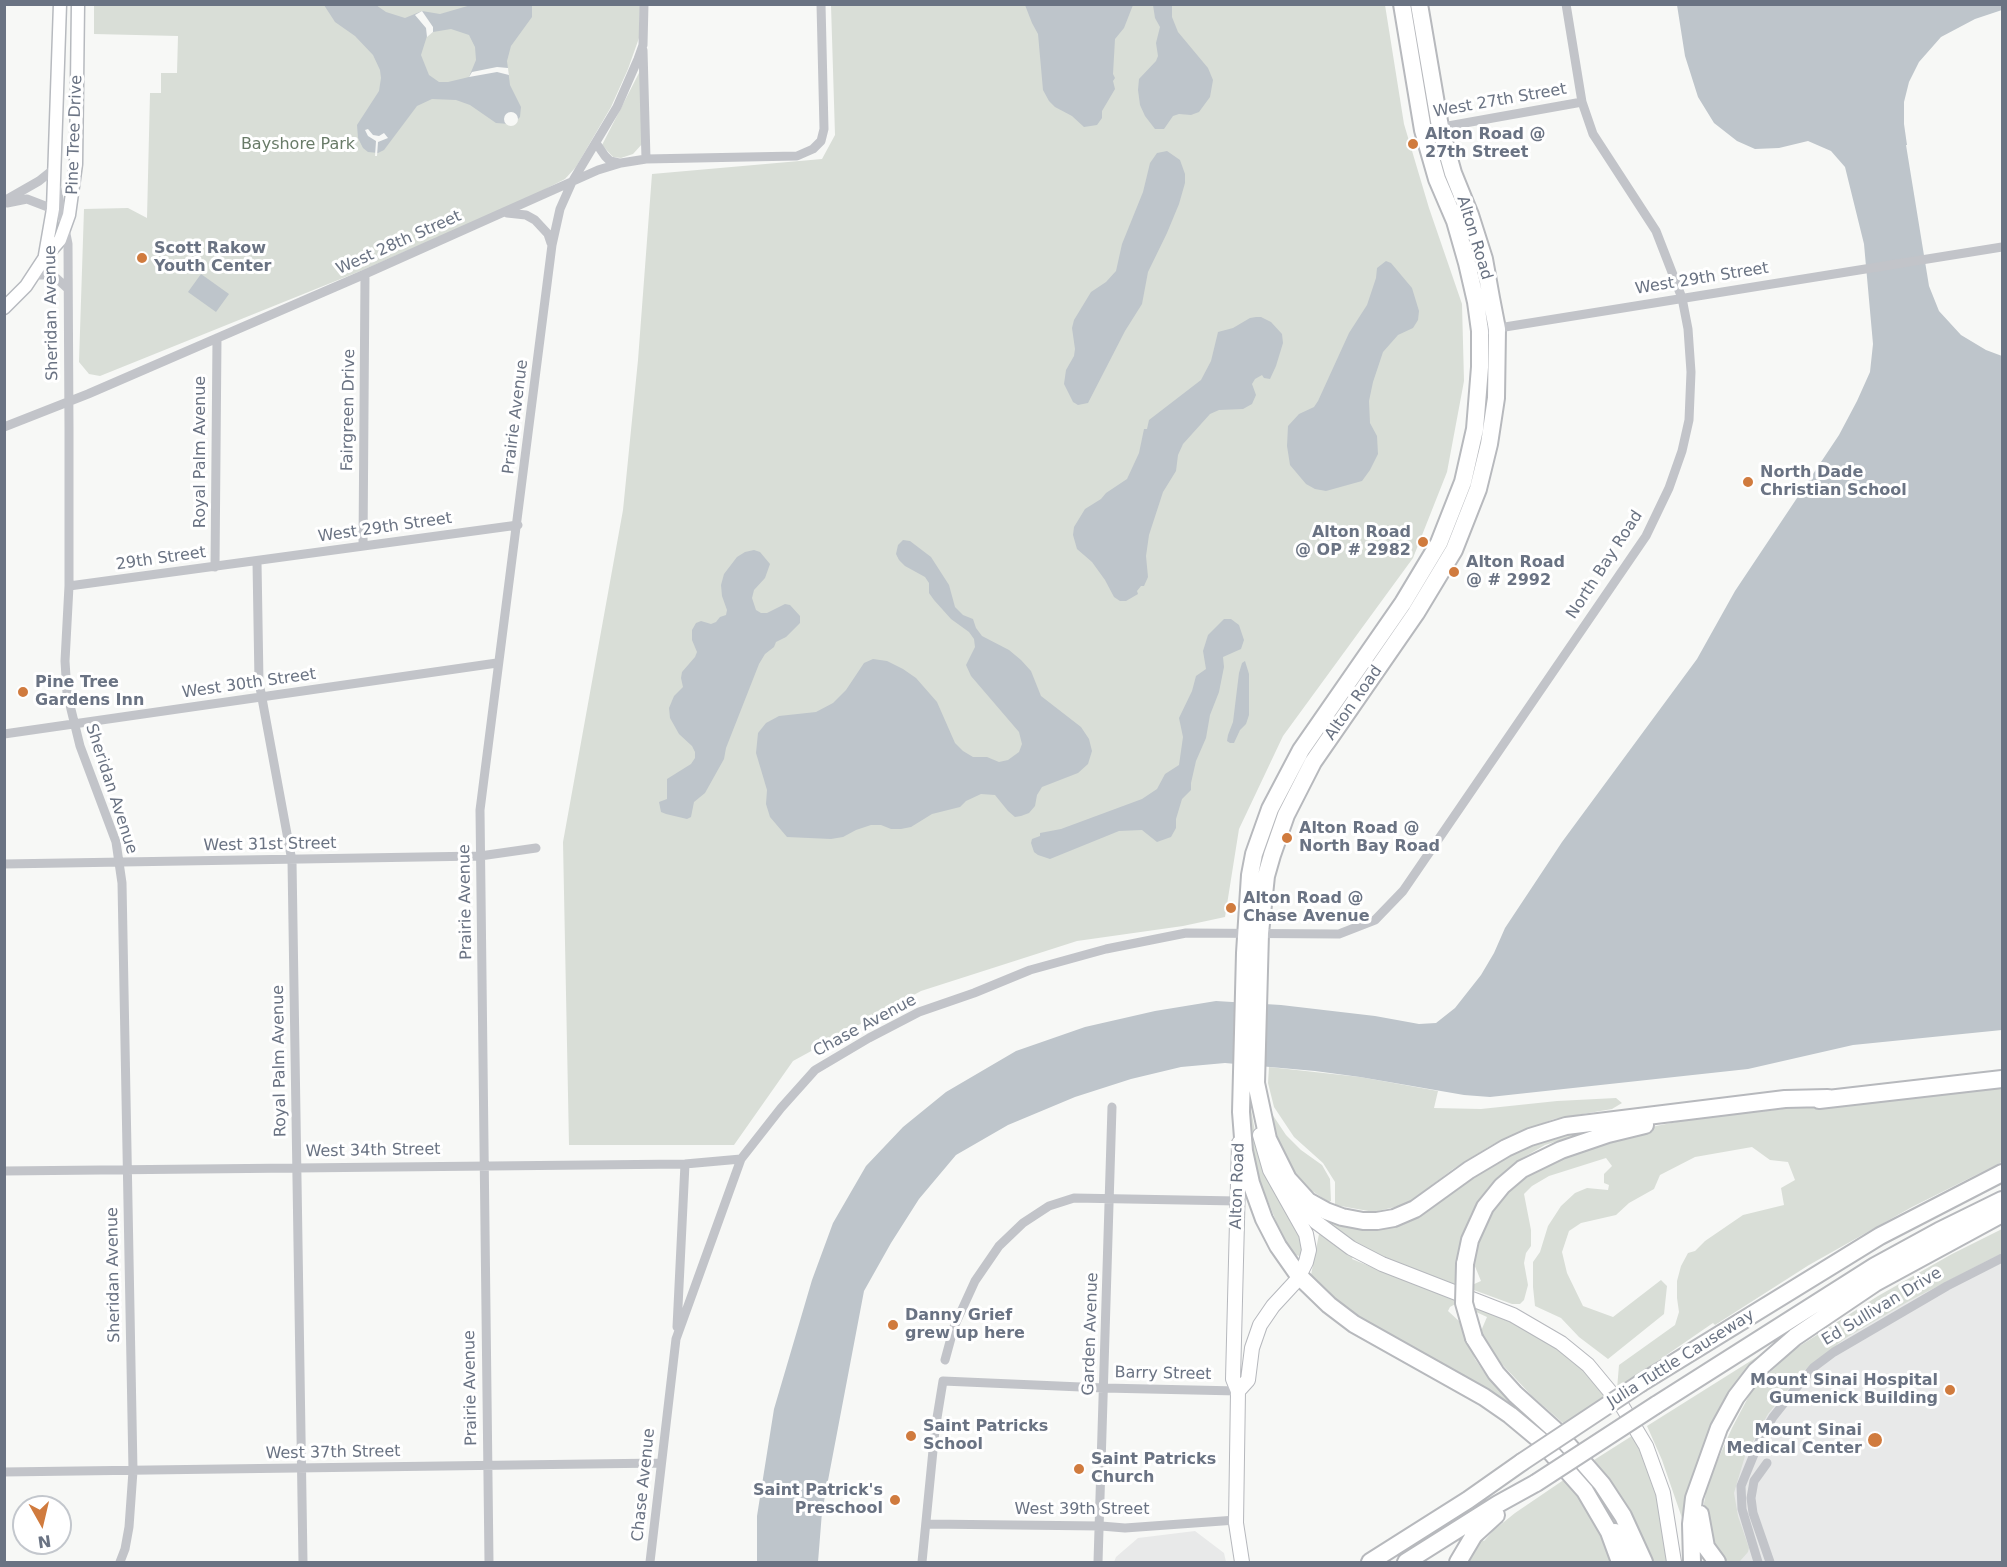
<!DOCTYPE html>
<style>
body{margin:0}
#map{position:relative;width:2007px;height:1567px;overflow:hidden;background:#f7f8f6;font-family:"DejaVu Sans",sans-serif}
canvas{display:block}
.frame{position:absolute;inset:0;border:6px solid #6a7383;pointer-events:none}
.north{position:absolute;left:12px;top:1495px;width:60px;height:60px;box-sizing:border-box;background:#fff;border:2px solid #c3c7cd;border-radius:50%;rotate:172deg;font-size:16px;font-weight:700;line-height:24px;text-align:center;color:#6a7383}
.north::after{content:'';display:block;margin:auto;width:21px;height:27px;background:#d07b3e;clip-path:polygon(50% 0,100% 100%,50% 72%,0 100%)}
</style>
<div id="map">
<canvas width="2007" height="1567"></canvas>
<div class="frame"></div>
<div class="north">N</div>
</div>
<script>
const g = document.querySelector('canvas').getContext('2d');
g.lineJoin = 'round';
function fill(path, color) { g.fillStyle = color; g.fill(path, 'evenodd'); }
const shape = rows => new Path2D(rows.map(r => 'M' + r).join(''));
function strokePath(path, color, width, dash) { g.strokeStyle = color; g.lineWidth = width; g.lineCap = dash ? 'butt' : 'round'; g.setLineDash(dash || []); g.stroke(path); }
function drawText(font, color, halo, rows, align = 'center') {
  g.font = font + ' "DejaVu Sans",sans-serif'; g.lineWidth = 6; g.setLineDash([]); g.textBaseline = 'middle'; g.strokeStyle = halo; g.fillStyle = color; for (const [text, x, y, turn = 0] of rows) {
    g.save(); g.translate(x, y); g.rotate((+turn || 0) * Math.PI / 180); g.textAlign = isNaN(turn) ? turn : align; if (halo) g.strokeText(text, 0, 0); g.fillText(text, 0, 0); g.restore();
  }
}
fill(shape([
 [2002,1242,2002,1562,1712,1562,1713,1511,1783,1370],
 [1195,1531,1224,1553,1226,1562,1114,1562,1116,1557,1138,1538]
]), '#e8e9e9');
fill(shape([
 [94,5,640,5,639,38,628,69,611,107,576,167,565,179,528,198,363,270,100,376,89,374,79,362,84,209,128,208,147,218,150,93,161,93,161,73,177,73,178,36,94,34],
 [831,5,1385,5,1404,124,1429,208,1462,304,1464,381,1447,472,1413,558,1283,736,1239,829,1225,917,1183,926,1077,941,921,991,793,1061,734,1145,569,1145,563,842,623,510,638,360,652,174,822,159,835,135],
 [640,71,643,143,633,154,621,158,613,157,602,145],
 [1269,1067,1360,1077,1438,1091,1434,1108,1481,1109,1557,1101,1616,1098,1622,1103,1612,1109,1554,1119,1510,1136,1490,1146,1453,1169,1407,1204,1374,1212,1335,1205,1335,1182,1323,1163,1294,1137,1274,1107,1268,1083],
 [2002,1084,2002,1162,1912,1207,1809,1265,1715,1325,1713,1323,1617,1389,1619,1365,1675,1325,1679,1312,1677,1298,1677,1281,1681,1266,1688,1253,1695,1251,1705,1241,1743,1215,1784,1205,1781,1188,1795,1180,1788,1162,1770,1160,1752,1147,1695,1157,1660,1175,1654,1189,1629,1203,1616,1215,1581,1223,1569,1231,1562,1252,1567,1273,1583,1306,1613,1317,1661,1280,1667,1286,1664,1314,1608,1359,1579,1337,1561,1318,1535,1306,1533,1287,1533,1262,1540,1252,1548,1226,1561,1206,1575,1193,1587,1188,1608,1190,1609,1185,1604,1183,1604,1174,1612,1166,1606,1158,1549,1176,1532,1186,1524,1194,1531,1230,1531,1246,1526,1253,1524,1263,1528,1285,1524,1300,1520,1304,1512,1304,1471,1289,1472,1285,1481,1281,1474,1264,1478,1242,1488,1218,1506,1194,1530,1174,1583,1147,1656,1126,1686,1120],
 [1248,1109,1251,1109,1257,1143,1304,1241,1302,1254,1299,1256,1293,1254,1282,1236,1254,1167],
 [1270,1111,1286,1135,1301,1150,1322,1165,1330,1179,1331,1201,1329,1202,1312,1191,1307,1193,1275,1145],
 [1603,1127,1545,1145,1519,1160,1498,1177,1487,1189,1471,1214,1462,1237,1457,1258,1456,1286,1363,1251,1318,1219,1321,1214,1374,1225,1449,1189,1539,1138],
 [2002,1229,2002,1253,1909,1301,1844,1339,1801,1373,1768,1414,1745,1456,1734,1493,1738,1516,1749,1548,1748,1552,1740,1561,1726,1562,1718,1557,1704,1527,1704,1503,1708,1482,1732,1428,1753,1388,1795,1349,1878,1296,1952,1254],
 [1319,1234,1353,1257,1352,1259,1401,1279,1457,1298,1457,1303,1450,1307,1448,1311,1460,1322,1475,1359,1484,1372,1509,1397,1550,1434,1545,1437,1356,1318,1320,1286,1311,1275],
 [1473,1304,1505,1315,1572,1357,1609,1394,1564,1424,1532,1396,1497,1359,1481,1331,1487,1317,1474,1311],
 [1768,1350,1768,1352,1737,1383,1720,1408,1682,1518,1662,1460,1647,1426],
 [1635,1434,1653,1471,1672,1562,1650,1562,1617,1494,1594,1460],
 [1568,1477,1585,1501,1615,1562,1468,1562,1482,1540,1484,1541,1494,1530,1515,1513]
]), '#d9ded7');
fill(shape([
 [324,5,376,5,386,12,405,18,422,11,440,14,471,5,532,5,532,17,511,46,507,61,510,85,521,107,520,117,515,122,509,124,496,123,470,105,456,100,432,99,417,106,384,150,378,153,368,152,363,148,358,138,357,125,379,91,381,78,380,70,373,55,355,36,335,22],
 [451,29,469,35,475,47,476,60,469,77,448,82,439,82,429,75,421,55,427,36,433,32],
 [1025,5,1133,5,1124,28,1115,39,1113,74,1115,78,1113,81,1115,89,1102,111,1102,118,1097,125,1084,127,1072,116,1055,107,1049,101,1043,90,1038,34,1032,23],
 [1153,5,1172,5,1172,17,1178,32,1208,68,1213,80,1210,97,1199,112,1191,115,1179,114,1173,116,1164,129,1155,129,1145,116,1140,105,1138,90,1139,79,1156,61,1158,56,1156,43,1160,27,1155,18],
 [1677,5,2002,5,2002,10,1975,19,1941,37,1919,62,1909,82,1904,102,1904,124,1907,145,1906,145,1929,286,1939,311,1961,335,1986,350,2002,356,2002,1030,1853,1045,1748,1069,1490,1097,1464,1095,1360,1077,1315,1071,1225,1063,1181,1067,1131,1079,1075,1097,1008,1125,956,1155,919,1199,891,1243,864,1291,822,1512,818,1562,757,1562,757,1516,774,1409,812,1280,833,1223,866,1166,903,1127,946,1092,1016,1051,1085,1027,1155,1011,1216,1001,1281,1005,1375,1016,1419,1024,1436,1023,1455,1008,1481,975,1494,953,1505,928,1562,842,1697,659,1735,591,1839,435,1857,401,1870,372,1873,344,1864,244,1845,167,1831,151,1808,141,1779,148,1755,149,1737,141,1714,123,1698,97,1685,56],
 [1167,151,1180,160,1185,174,1185,183,1179,204,1167,233,1148,272,1142,304,1125,331,1088,403,1078,405,1073,402,1064,384,1066,370,1074,356,1075,349,1072,328,1074,320,1091,292,1106,282,1116,271,1122,244,1143,192,1150,163,1157,153],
 [1386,261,1391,263,1412,288,1419,311,1418,320,1413,328,1398,335,1383,352,1373,382,1369,401,1370,423,1377,436,1378,454,1370,470,1362,481,1326,491,1315,489,1306,484,1290,465,1287,446,1288,426,1299,414,1314,407,1318,401,1349,333,1367,305,1376,278,1377,268],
 [201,274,229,294,216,312,188,292],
 [1256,317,1261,317,1271,322,1282,334,1283,343,1276,366,1270,379,1264,378,1262,375,1255,379,1252,384,1256,395,1252,404,1243,409,1219,410,1210,414,1183,444,1178,455,1176,471,1163,492,1149,535,1146,556,1148,577,1144,586,1141,586,1137,591,1138,594,1126,601,1120,601,1114,597,1105,580,1092,562,1077,549,1073,535,1074,527,1085,509,1101,499,1106,493,1127,479,1139,453,1144,429,1147,429,1149,420,1201,380,1211,361,1218,332,1233,328,1250,318],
 [903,540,910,541,931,557,949,585,955,607,963,615,973,619,976,628,982,636,1009,650,1021,660,1031,671,1041,696,1081,727,1089,739,1092,751,1088,764,1078,773,1042,787,1037,795,1035,806,1029,813,1021,816,1015,817,1008,811,995,795,981,794,966,801,960,807,932,814,911,827,901,829,891,829,881,825,871,825,856,830,843,837,831,839,787,837,770,817,766,804,767,790,756,753,758,733,766,723,779,716,816,712,833,703,846,690,864,663,873,659,887,661,903,669,916,678,937,702,955,743,963,751,973,757,987,757,999,762,1008,760,1019,752,1022,744,1019,732,971,676,966,665,975,647,974,639,969,632,951,619,934,600,929,593,929,583,925,577,905,566,899,560,896,554,898,545],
 [754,550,760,552,770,564,765,578,754,590,752,598,756,610,761,613,767,613,785,604,790,605,800,616,800,623,786,637,776,642,774,647,765,654,759,664,726,748,724,759,705,793,694,802,691,817,687,819,666,814,661,812,659,802,667,799,667,779,691,764,695,758,695,752,692,746,679,734,670,718,669,708,674,696,683,687,681,678,682,672,695,657,697,652,692,640,692,630,696,623,701,621,711,624,716,622,720,617,726,615,727,610,722,596,721,585,724,574,737,557,745,552],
 [1224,619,1231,619,1239,625,1244,640,1241,649,1223,657,1224,667,1219,692,1210,715,1206,738,1196,761,1191,783,1191,790,1182,799,1176,819,1176,828,1171,837,1157,842,1142,830,1119,831,1050,859,1038,855,1034,852,1031,843,1032,839,1040,836,1040,833,1061,829,1142,799,1157,789,1165,774,1179,765,1183,737,1179,718,1192,691,1196,676,1206,669,1203,651,1208,635],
 [1245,661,1249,674,1249,715,1246,724,1240,730,1234,743,1230,743,1227,741,1228,735,1233,722,1239,673,1242,663]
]), '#bec5cb');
fill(shape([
 [422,11,433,27,433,32,427,37,426,28,415,15],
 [497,67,508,68,509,75,497,72,469,77,472,72],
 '504 119a7 7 0 1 1 14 0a7 7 0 1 1-14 0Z',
 [368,129,373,135,379,136,384,133,388,138,378,142,377,156,375,156,376,141,368,136,365,130]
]), '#f7f8f6');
const secondary = shape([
 [45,255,53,209,60,4],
 [4,308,26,286,45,257,60,240,69,215,76,164,78,4]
]);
const primary = shape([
 [1239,1143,1233,1379,1238,1391,1236,1523,1242,1562],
 [1289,1190,1316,1222,1351,1248,1382,1264,1513,1315,1561,1343,1588,1365,1622,1406,1646,1446,1663,1493,1674,1562],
 [1238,1391,1248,1380,1252,1348,1260,1325,1273,1306,1297,1280,1306,1262,1309,1250,1306,1234,1270,1170,1260,1135],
 [1615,1531,1631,1562]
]);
const highway = shape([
 [1402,4,1423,130,1437,179,1455,221,1467,263,1476,302,1480,331,1480,367,1475,429,1463,482,1439,543,1403,603,1301,750,1270,809,1254,854,1250,875,1245,953,1241,1112,1244,1151,1251,1183,1264,1219,1278,1246,1299,1276,1329,1305,1354,1324,1484,1397,1510,1415,1540,1440,1585,1491,1609,1532,1620,1562],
 [1419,4,1440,127,1453,173,1470,215,1484,259,1491,298,1497,329,1496,398,1489,444,1478,489,1454,550,1416,613,1313,762,1286,815,1272,855,1266,876,1260,933,1256,1083,1268,1139,1288,1179,1308,1201,1326,1211,1342,1217,1363,1221,1377,1221,1394,1218,1415,1209,1469,1170,1506,1148,1530,1137,1566,1126,1785,1099,1828,1098],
 [1819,1100,2002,1079],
 [1465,1264,1470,1240,1485,1207,1502,1186,1522,1169,1561,1150,1608,1134,1645,1125],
 [1474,1338,1496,1373,1515,1394,1555,1430,1602,1484,1623,1516,1644,1562],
 [1641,1383,1880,1236,2002,1173],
 [1656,1405,1875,1266,1939,1231,2002,1200],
 [1700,1514,1706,1547,1717,1562],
 [1370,1562,1468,1500,1522,1462],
 [1406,1562,1498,1504,1536,1483],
 [1458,1562,1474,1535,1496,1515],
 [1692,1562,1691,1524,1694,1498,1719,1428,1736,1397,1756,1371,1795,1337,1875,1283,2002,1214]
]);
strokePath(secondary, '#b7babf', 15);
strokePath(primary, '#b6b8bd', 16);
strokePath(highway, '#b7b9bd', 20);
strokePath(shape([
 [643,50,646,159],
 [1437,128,1582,102],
 [596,143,605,156,610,161,619,163],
 [57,189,68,244,69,430,69,586,65,661,67,693,80,746,116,842,122,883,133,1471,129,1527,125,1549,120,1562],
 [4,201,39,181,54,169],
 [7,203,27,199,53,209],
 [507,213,526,215,535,220,548,234,551,243],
 [33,275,53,275,67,288],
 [1480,331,2002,247],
 [4,427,88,394,365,274,598,170,621,163,646,159,797,156,813,149,821,141,824,129,821,4],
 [363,546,365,274],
 [257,562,259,682,292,861,303,1562],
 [215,567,217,338],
 [69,586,518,525],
 [4,734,497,663],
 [4,864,480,856,536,848],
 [4,1171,685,1164,741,1159],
 [677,1327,685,1164],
 [945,1360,954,1327,975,1281,999,1246,1023,1223,1049,1206,1074,1198,1237,1201],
 [1767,1463,1754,1481,1751,1498,1753,1513,1770,1562],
 [4,1472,661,1463],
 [927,1524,1101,1526,1125,1528,1236,1520],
 [489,1562,480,810,552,245,560,209,572,182,617,107,638,59,643,45,644,4],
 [650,1562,676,1339,741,1159,781,1108,815,1070,869,1038,919,1012,974,993,1030,970,1106,949,1186,933,1339,934,1375,920,1403,891,1646,536,1669,488,1682,451,1689,420,1691,372,1688,329,1682,298,1656,231,1593,134,1582,102,1566,4],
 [922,1562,935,1430,943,1381,1104,1388,1238,1391],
 [1098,1562,1112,1107],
 [1758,1562,1742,1509,1741,1486,1761,1437,1773,1417,1796,1388,1814,1367,1834,1352,1947,1286,2002,1258]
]), '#c2c4c9', 9);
strokePath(secondary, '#fff', 12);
strokePath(primary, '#fff', 14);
strokePath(highway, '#fff', 16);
const highwayBridge = shape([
 [1465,1264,1464,1303,1474,1338],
 [1522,1462,1641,1383],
 [1536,1483,1656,1405]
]);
strokePath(highwayBridge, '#b7b9bd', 20, []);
strokePath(highwayBridge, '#fff', 16);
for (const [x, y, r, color] of [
 [1413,144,6,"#d07b3e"],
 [142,258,6,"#d07b3e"],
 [1748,482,6,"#d07b3e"],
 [1423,542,6,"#d07b3e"],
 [1454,572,6,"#d07b3e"],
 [23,692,6,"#d07b3e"],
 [1287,838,6,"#d07b3e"],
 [1231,908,6,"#d07b3e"],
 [893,1325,6,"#d07b3e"],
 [1950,1390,6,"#d07b3e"],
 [911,1436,6,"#d07b3e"],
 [1875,1440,8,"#d07b3e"],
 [1079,1469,6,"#d07b3e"],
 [895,1500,6,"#d07b3e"]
]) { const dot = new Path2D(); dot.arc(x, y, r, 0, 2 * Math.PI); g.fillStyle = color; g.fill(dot); strokePath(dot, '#fff', 2); }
drawText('16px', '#6a7383', '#fff', [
 ["West 27th Street",1500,101,-10],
 ["Pine Tree Drive",75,135,-88],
 ["Alton Road",1474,238,73],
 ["West 28th Street",399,243,-24],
 ["West 29th Street",1702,279,-9],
 ["Sheridan Avenue",52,313,-91],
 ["Fairgreen Drive",349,410,-89],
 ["Prairie Avenue",516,417,-83],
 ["Royal Palm Avenue",201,452,-90],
 ["West 29th Street",385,528,-8],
 ["29th Street",161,559,-8],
 ["North Bay Road",1605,565,-57],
 ["West 30th Street",249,684,-8],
 ["Alton Road",1354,703,-55],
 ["Sheridan Avenue",111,789,72],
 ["West 31st Street",270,845,-1],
 ["Prairie Avenue",466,902,-91],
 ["Chase Avenue",865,1026,-28],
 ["Royal Palm Avenue",280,1061,-91],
 ["West 34th Street",373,1151,-1],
 ["Alton Road",1238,1186,-88],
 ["Sheridan Avenue",114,1275,-91],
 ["Ed Sullivan Drive",1882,1307,-31],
 ["Garden Avenue",1091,1334,-88],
 ["Julia Tuttle Causeway",1681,1359,-32],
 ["Barry Street",1163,1374,1],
 ["Prairie Avenue",471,1388,-91],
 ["West 37th Street",333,1453,-1],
 ["Chase Avenue",644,1485,-84],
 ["West 39th Street",1082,1510]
]);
drawText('bold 16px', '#6a7383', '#fff', [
 ["Alton Road @",1425,135],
 ["27th Street",1425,153],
 ["Scott Rakow",154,249],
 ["Youth Center",154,267],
 ["North Dade",1760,473],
 ["Christian School",1760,491],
 ["Alton Road",1411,533,"right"],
 ["@ OP # 2982",1411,551,"right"],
 ["Alton Road",1466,563],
 ["@ # 2992",1466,581],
 ["Pine Tree",35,683],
 ["Gardens Inn",35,701],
 ["Alton Road @",1299,829],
 ["North Bay Road",1299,847],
 ["Alton Road @",1243,899],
 ["Chase Avenue",1243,917],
 ["Danny Grief",905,1316],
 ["grew up here",905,1334],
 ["Mount Sinai Hospital",1938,1381,"right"],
 ["Gumenick Building",1938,1399,"right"],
 ["Saint Patricks",923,1427],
 ["School",923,1445],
 ["Mount Sinai",1862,1431,"right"],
 ["Medical Center",1862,1449,"right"],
 ["Saint Patricks",1091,1460],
 ["Church",1091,1478],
 ["Saint Patrick's",883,1491,"right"],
 ["Preschool",883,1509,"right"]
], 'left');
drawText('16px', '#697b68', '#fff', [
 ["Bayshore Park",298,145]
]);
</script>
